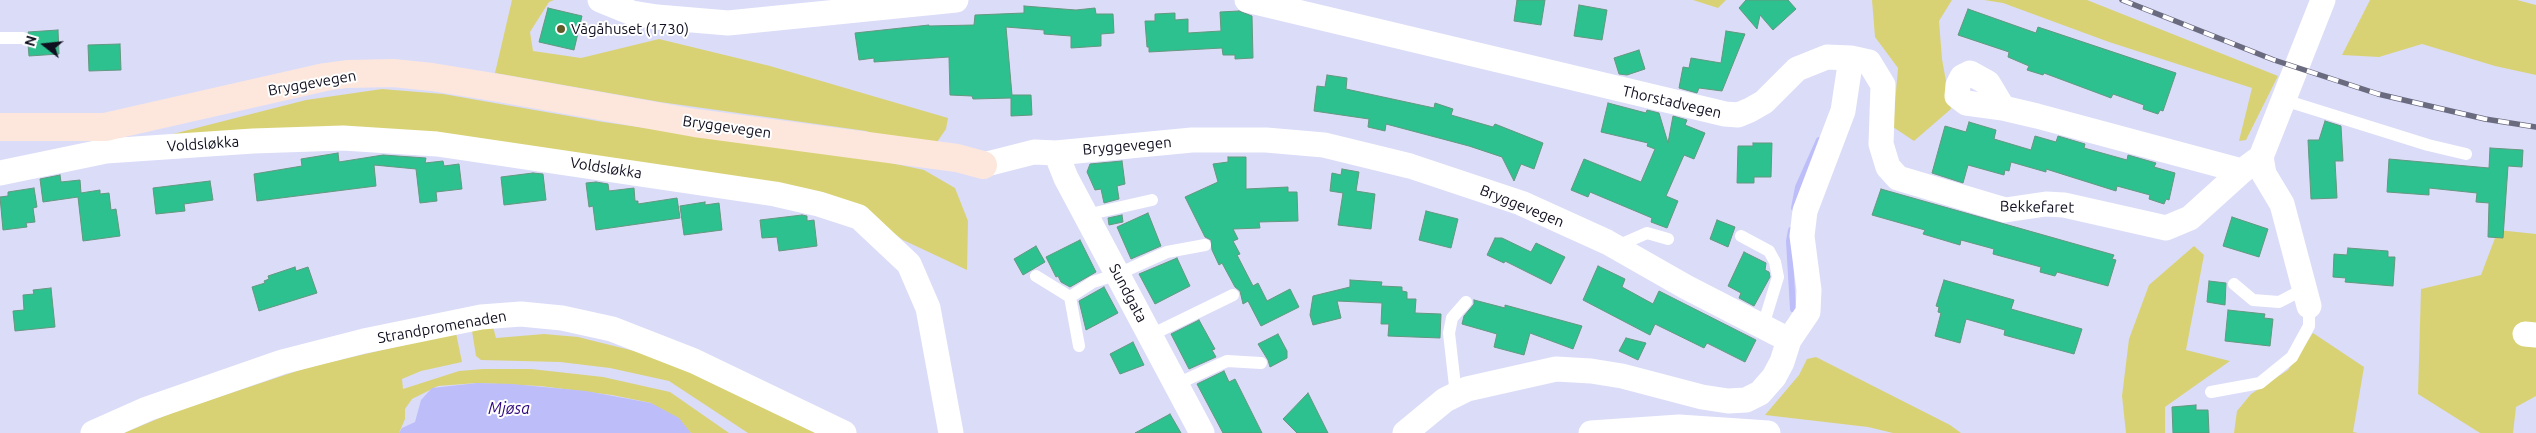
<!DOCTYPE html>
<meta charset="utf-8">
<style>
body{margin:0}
#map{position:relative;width:2536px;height:433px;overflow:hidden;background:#dbdcf8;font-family:Ubuntu,sans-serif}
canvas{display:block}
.north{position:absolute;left:20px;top:20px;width:50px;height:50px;-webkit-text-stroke:4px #fff;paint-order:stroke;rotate:286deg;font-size:14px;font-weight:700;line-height:20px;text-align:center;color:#100f1f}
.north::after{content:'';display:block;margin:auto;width:18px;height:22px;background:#100f1f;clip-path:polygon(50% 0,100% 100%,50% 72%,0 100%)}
</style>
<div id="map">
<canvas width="2536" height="433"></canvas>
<div class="north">N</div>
</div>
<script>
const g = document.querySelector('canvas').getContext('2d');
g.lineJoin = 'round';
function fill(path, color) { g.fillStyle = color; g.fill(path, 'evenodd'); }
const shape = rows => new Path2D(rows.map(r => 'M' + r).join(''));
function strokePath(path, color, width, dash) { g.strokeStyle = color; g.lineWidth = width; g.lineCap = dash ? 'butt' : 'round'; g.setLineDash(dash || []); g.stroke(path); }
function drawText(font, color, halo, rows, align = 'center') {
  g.font = font + ' Ubuntu,sans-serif'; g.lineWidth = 4; g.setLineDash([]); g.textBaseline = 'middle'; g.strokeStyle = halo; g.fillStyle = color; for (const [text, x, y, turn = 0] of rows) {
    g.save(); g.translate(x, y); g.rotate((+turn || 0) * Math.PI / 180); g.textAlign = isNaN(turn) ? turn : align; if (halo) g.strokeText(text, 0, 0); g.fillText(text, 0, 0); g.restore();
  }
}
fill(shape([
 [512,0,554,0,549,2,530,32,533,51,581,58,659,39,770,66,948,118,946,129,935,145,876,135,866,131,660,102,495,73],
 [1693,0,1726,0,1718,8],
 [1872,0,1952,0,1939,21,1942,59,1951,109,1914,141,1893,127,1898,68,1875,37],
 [1984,0,2087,0,2278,76,2246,140,2239,141,2252,88,2109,42,2003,3],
 [2370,0,2517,0,2536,5,2536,75,2495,66,2422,44,2379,57,2342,55],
 [382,89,443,94,603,122,886,162,924,170,955,188,968,221,967,270,903,240,862,211,684,174,165,136,306,100],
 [2498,230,2536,234,2536,396,2516,407,2513,433,2480,433,2418,394,2421,289,2481,275],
 [2194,246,2204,255,2186,350,2230,361,2165,407,2165,433,2126,433,2122,396,2129,339,2149,285],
 [493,327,496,338,544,334,578,337,658,357,816,433,748,433,669,381,610,368,560,362,481,360,476,356,472,331],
 [456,333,462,362,421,371,402,379,403,389,459,371,483,369,531,369,603,377,670,392,729,433,691,433,651,403,612,395,540,386,477,383,438,386,412,399,405,409,405,419,399,433,124,433,174,412,309,367],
 [2313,333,2364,367,2353,432,2358,433,2234,433,2237,411,2251,394,2288,370],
 [1816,357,1950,425,1961,433,1893,433,1868,427,1765,415,1799,375,1807,359]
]), '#d9d275');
fill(shape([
 [477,383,512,384,586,391,651,403,679,418,691,433,399,433,402,428,415,422,421,400,432,388]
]), '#bdbdfa');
strokePath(shape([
 [1794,208,1798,187,1819,140],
 [1791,230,1789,241,1793,309]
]), '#bdbdfa', 6);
const building = shape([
 [1517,0,1545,0,1541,25,1514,21,1517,0],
 [1746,0,1788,0,1796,9,1773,30,1760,15,1757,29,1739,8,1746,0],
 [1579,5,1607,10,1602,40,1574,36,1579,5],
 [1024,6,1076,10,1095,8,1096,14,1113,14,1114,33,1101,34,1101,46,1071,48,1071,36,1044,34,1044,30,1006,27,1012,95,1031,95,1032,115,1011,116,1011,98,973,99,972,96,950,95,949,57,874,62,874,58,859,60,855,33,929,25,929,26,974,25,975,15,1024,13,1024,6],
 [548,8,582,16,574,50,539,42,548,8],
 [1968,9,2036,33,2038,27,2176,73,2163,111,2160,110,2158,114,2143,109,2144,105,2113,94,2111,98,2044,73,2043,75,2027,70,2029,66,2008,57,2009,52,1958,35,1968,9],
 [1239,11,1252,16,1253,58,1235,59,1235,55,1223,55,1222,48,1149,52,1149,47,1147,47,1145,21,1155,21,1155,14,1175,13,1175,20,1188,19,1188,33,1221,31,1220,12,1239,11],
 [58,30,59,54,29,56,28,44,31,38,28,32,58,30],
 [1726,31,1745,34,1722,91,1699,88,1697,93,1679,88,1683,67,1689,68,1691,58,1721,63,1726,31],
 [120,44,121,70,89,71,88,45,120,44],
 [1639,50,1645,69,1627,75,1619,74,1614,58,1639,50],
 [1327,75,1347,78,1346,89,1434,108,1435,103,1453,109,1451,115,1493,127,1495,124,1543,143,1534,169,1521,164,1514,181,1502,157,1469,146,1386,124,1385,131,1368,127,1369,119,1314,111,1317,86,1325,87,1327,75],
 [1608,103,1646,113,1647,110,1659,113,1668,143,1673,116,1687,120,1685,125,1705,133,1694,159,1684,155,1666,196,1678,201,1667,228,1651,222,1652,218,1590,192,1588,197,1571,190,1584,159,1641,182,1655,149,1647,146,1648,143,1601,132,1608,103],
 [2325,121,2341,126,2343,161,2335,161,2337,198,2311,199,2308,140,2319,140,2325,121],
 [1969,122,1996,130,1994,139,2031,150,2035,136,2056,142,2058,136,2085,144,2084,148,2127,160,2128,155,2156,163,2154,167,2175,173,2169,200,2166,199,2164,204,2149,199,2150,195,2117,186,2116,191,2046,169,2046,172,2011,162,2009,171,2005,170,2004,175,1968,165,1963,183,1932,173,1945,126,1966,132,1969,122],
 [1753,143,1772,143,1771,177,1754,177,1754,183,1737,183,1738,146,1753,146,1753,143],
 [2490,148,2523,150,2522,167,2508,166,2503,238,2488,237,2489,203,2476,202,2477,193,2429,188,2429,195,2387,192,2389,159,2489,168,2490,148],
 [338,153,339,162,383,155,426,158,425,163,443,161,444,166,459,164,462,189,436,192,437,201,420,203,416,169,374,165,376,186,257,201,254,174,302,166,301,159,338,153],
 [1228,157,1246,157,1246,189,1288,187,1288,192,1297,192,1298,221,1259,222,1260,228,1233,229,1238,239,1233,241,1240,254,1237,255,1253,286,1258,283,1267,301,1290,289,1299,307,1261,326,1248,301,1243,304,1240,291,1235,287,1222,263,1219,265,1212,250,1211,240,1205,237,1185,197,1218,182,1213,164,1228,162,1228,157],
 [1122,161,1125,184,1117,186,1119,199,1104,203,1101,189,1095,190,1087,172,1090,164,1122,161],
 [1342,169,1359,172,1356,191,1375,194,1371,229,1338,225,1343,193,1330,191,1332,173,1341,175,1342,169],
 [533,173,543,174,546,200,504,205,501,177,533,173],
 [60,175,61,182,80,180,81,193,100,190,100,194,109,193,111,210,116,209,120,236,83,241,78,197,43,202,40,179,60,175],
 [210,181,213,200,184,204,185,211,156,214,153,188,210,181],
 [596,182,608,184,609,191,634,188,635,201,638,201,638,204,677,198,680,218,596,230,593,206,589,207,586,183,596,182],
 [34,188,37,207,33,208,35,222,26,223,27,227,3,230,0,197,8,196,8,192,34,188],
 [1881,189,2114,255,2112,259,2116,260,2108,286,2057,272,2055,276,2040,272,2041,267,1993,254,1994,249,1961,240,1960,245,1923,234,1925,230,1872,215,1881,189],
 [705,202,705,205,719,203,722,230,684,235,680,206,705,202],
 [1426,211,1458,219,1451,248,1419,240,1426,211],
 [1148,213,1161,246,1131,259,1117,227,1148,213],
 [802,215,807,216,807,221,814,220,817,246,779,251,777,237,762,238,760,220,802,215],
 [1122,215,1123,222,1109,225,1108,218,1122,215],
 [2232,217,2268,229,2259,257,2223,246,2232,217],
 [1717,220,1735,227,1728,247,1710,239,1717,220],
 [1495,238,1502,238,1531,252,1536,243,1565,257,1551,284,1505,261,1504,263,1487,255,1495,238],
 [1080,240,1096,272,1070,287,1061,282,1058,276,1056,277,1046,257,1080,240],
 [1036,246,1045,262,1023,275,1014,259,1036,246],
 [2348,248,2388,251,2388,257,2395,257,2393,286,2345,282,2346,278,2333,277,2334,254,2347,255,2348,248],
 [1744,252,1766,263,1765,270,1769,272,1770,277,1754,306,1739,298,1741,293,1728,286,1744,252],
 [1177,258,1190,286,1155,304,1139,274,1177,258],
 [1598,266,1625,279,1622,287,1653,304,1659,291,1756,340,1745,362,1707,343,1704,348,1655,324,1650,335,1583,300,1598,266],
 [295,267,296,271,308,267,317,293,259,311,252,287,265,283,264,281,269,279,268,276,295,267],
 [1350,280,1382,282,1381,286,1402,287,1402,291,1407,292,1407,299,1416,299,1415,313,1441,314,1440,338,1388,336,1389,324,1381,324,1382,303,1337,301,1341,318,1313,325,1310,315,1313,296,1350,287,1350,280],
 [1944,280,2014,300,2011,309,2082,329,2074,354,2004,335,2005,330,1966,319,1960,343,1935,336,1941,313,1938,312,1939,307,1936,306,1944,280],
 [2209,281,2226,283,2225,305,2207,302,2209,281],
 [1104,287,1118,313,1086,330,1079,301,1104,287],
 [51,288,55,327,15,331,13,311,24,310,23,295,34,294,33,290,51,288],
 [1474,300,1505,308,1505,305,1582,326,1573,349,1530,333,1524,355,1494,347,1497,334,1462,324,1464,316,1474,304,1474,300],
 [2228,310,2265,314,2264,318,2273,319,2270,346,2225,341,2228,310],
 [1199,320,1215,349,1212,350,1216,357,1189,369,1171,334,1199,320],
 [1278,334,1287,351,1287,358,1270,367,1268,360,1258,344,1278,334],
 [1626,338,1646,343,1638,360,1619,351,1626,338],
 [1133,342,1144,365,1120,374,1110,354,1133,342],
 [1224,371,1229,382,1235,379,1262,433,1223,433,1197,384,1224,371],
 [1308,393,1328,433,1297,433,1283,419,1308,393],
 [2196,405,2196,410,2208,410,2209,433,2173,433,2172,407,2196,405],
 [1170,414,1181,433,1135,433,1170,414]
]);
fill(building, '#2cc18e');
strokePath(building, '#649780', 1);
strokePath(shape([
 [0,38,23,38],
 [2284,100,2428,145,2466,154],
 [1086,215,1152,200],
 [1741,236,1769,251,1775,262,1778,277,1766,316,1767,329],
 [1615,247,1647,233,1668,239],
 [1036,276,1070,297,1079,346],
 [2234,284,2253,300,2279,302,2304,289],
 [1070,297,1093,282,1118,274,1167,252,1205,245],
 [1151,335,1233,295],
 [1177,384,1227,361,1261,363],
 [2211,392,2260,383,2292,357,2309,326,2309,306],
 [1456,395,1449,333,1452,318,1466,302]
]), '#fff', 12);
strokePath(shape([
 [600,0,632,13,657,17,728,23,956,0],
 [1247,0,1725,114,1738,115,1750,110,1764,102,1797,69,1827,57,1851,58,1869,62,1883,85,1881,144,1888,167,1898,178,2005,210,2046,204,2064,205,2166,228,2190,218,2242,171,2261,157],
 [2003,108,1988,83,1970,73,1962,77,1958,85,1957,96,1966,103,2003,108,2037,116,2242,171],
 [106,151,253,141,343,138,437,144,775,194,819,204,859,217,909,264,928,308,951,433],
 [1056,153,1066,178,1202,433],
 [983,165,1034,152,1056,153,1192,140,1266,140,1324,145,1410,166,1521,203,1607,242,1686,287,1789,340,1782,362,1774,377,1760,393,1746,400,1728,401,1702,397,1622,376,1591,371,1556,369,1467,389,1445,400,1405,433],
 [0,173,106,151,106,134],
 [2309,306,2282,204,2264,174,2261,157,2323,0],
 [2525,334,2536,335],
 [1789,340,1808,312,1809,290,1802,236,1805,211,1843,111,1851,58],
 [93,433,147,409,282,362,364,341,481,317,521,314,562,318,612,329,694,361,844,433],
 [1591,433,1679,427,1768,433]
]), '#fff', 25);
strokePath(shape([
 [0,127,105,127,325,77,347,74,393,73,432,77,499,88,695,123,957,158,983,165]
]), '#fde7dd', 28);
const rail = shape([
 [2122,0,2274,60,2378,94,2485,119,2536,127]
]);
strokePath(rail, '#6b6b80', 5.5);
strokePath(rail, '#fff', 4, [11]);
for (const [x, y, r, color] of [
 [561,29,5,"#605c28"]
]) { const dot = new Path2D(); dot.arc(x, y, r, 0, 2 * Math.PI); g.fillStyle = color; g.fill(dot); strokePath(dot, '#fff', 2); }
drawText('15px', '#100f1f', '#fff', [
 ["Vågåhuset (1730)",571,29]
], 'left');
drawText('15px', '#100f1f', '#fff', [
 ["Bryggevegen",312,83,-10],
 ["Thorstadvegen",1672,102,13],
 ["Bryggevegen",727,127,8],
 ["Voldsløkka",203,144,-4],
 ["Bryggevegen",1127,146,-5],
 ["Voldsløkka",606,168,9],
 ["Bryggevegen",1522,206,22],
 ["Bekkefaret",2037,207,1],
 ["Sundgata",1128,293,62],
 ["Strandpromenaden",442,327,-10]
]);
drawText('italic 16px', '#2f0780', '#fff', [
 ["Mjøsa",509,409]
]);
</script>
